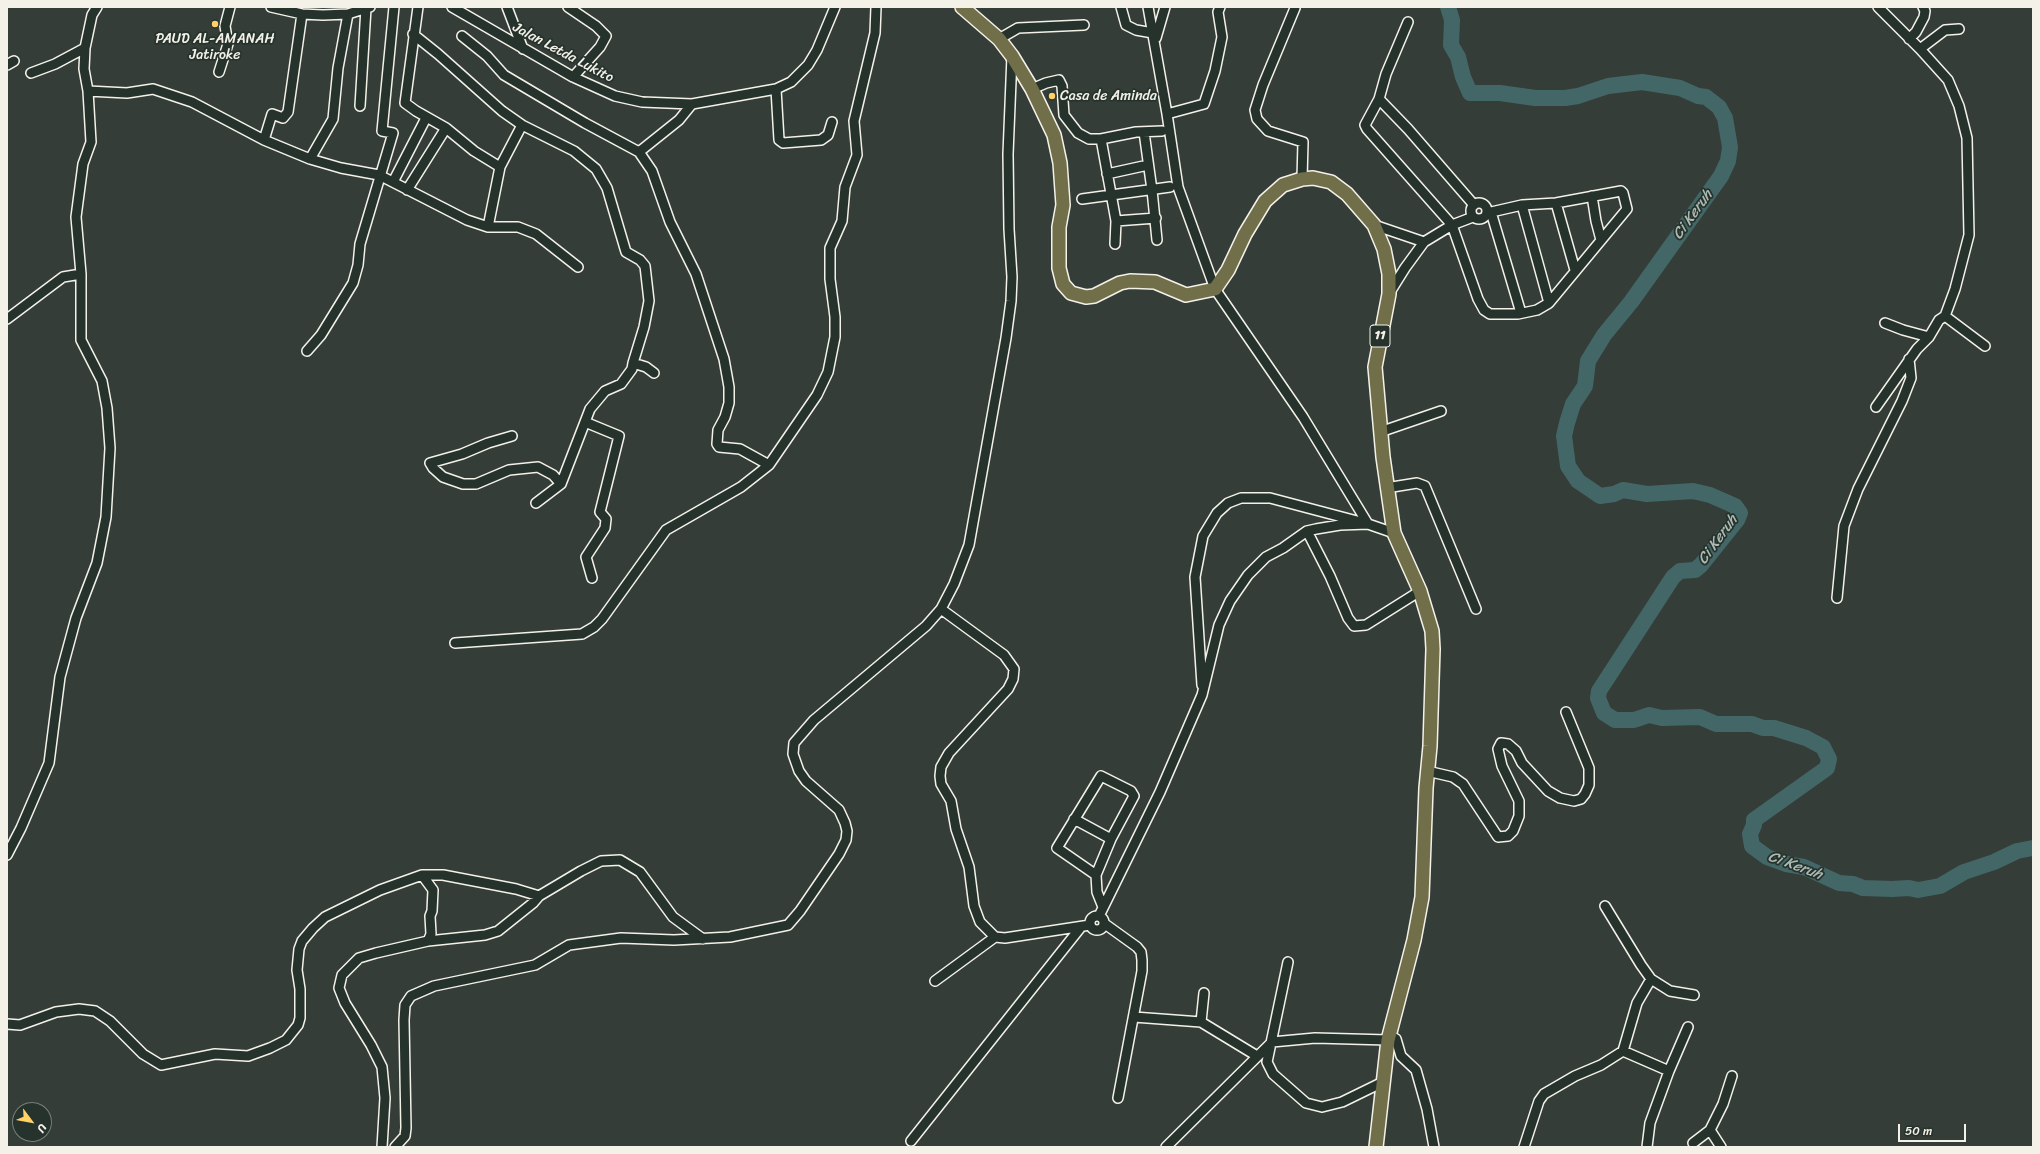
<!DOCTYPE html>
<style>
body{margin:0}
#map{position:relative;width:2040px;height:1154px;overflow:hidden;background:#353d38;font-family:Sriracha,sans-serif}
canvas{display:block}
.frame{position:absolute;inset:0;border:8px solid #f4f1e8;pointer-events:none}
.north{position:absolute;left:12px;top:1102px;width:40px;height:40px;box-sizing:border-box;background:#26332d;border:1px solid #787f78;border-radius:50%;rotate:122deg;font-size:11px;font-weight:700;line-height:16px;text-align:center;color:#f4f1e8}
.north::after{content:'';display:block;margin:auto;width:14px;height:18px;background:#ffd166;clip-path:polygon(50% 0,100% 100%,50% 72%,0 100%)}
.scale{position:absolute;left:1898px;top:1124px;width:68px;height:18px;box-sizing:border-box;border:2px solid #f4f1e8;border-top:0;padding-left:5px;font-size:12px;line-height:14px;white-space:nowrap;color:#f4f1e8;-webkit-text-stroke:3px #26332d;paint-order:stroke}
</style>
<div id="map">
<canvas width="2040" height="1154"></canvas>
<div class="frame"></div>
<div class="north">U</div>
<div class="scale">50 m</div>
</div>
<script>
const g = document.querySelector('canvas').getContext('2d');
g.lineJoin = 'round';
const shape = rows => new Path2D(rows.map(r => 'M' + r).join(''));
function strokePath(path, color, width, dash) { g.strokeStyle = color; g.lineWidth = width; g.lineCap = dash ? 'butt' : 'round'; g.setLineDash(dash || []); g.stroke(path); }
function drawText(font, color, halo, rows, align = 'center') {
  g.font = font + ' Sriracha,sans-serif'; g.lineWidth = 3.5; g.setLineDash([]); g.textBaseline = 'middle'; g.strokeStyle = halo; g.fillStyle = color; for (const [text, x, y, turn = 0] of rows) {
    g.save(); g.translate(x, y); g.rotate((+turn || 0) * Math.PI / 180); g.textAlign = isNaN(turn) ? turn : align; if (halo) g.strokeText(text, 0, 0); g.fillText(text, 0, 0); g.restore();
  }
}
strokePath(shape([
 [1448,7,1452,20,1451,45,1458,57,1463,77,1470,93,1500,93,1535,98,1565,98,1578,96,1608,86,1642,82,1680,88,1698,96,1706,97,1719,107,1725,118,1730,147,1728,161,1721,176,1631,302,1604,335,1588,361,1585,386,1573,404,1567,423,1564,436,1568,466,1578,481,1600,496,1614,494,1623,490,1647,494,1693,491,1710,495,1726,502,1735,506,1740,513,1737,520,1701,565,1695,570,1680,571,1673,577,1599,691,1598,698,1604,713,1615,720,1634,720,1649,715,1662,718,1700,717,1716,724,1752,724,1763,728,1774,728,1806,738,1823,747,1829,759,1827,768,1754,820,1754,825,1750,834,1752,846,1767,857,1786,864,1804,867,1839,883,1853,884,1863,888,1892,889,1909,888,1918,890,1940,886,1964,872,1994,862,2017,851,2033,848]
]), '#436767', 16);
const minor = shape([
 [271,7,302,14,323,15,348,14,370,7],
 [418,7,405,103,416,111,446,128],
 [452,7,573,77,615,96,642,102,692,104,776,89,791,82,808,65,817,50,835,7],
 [507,7,523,49],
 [568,7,596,26,606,36,600,47,573,77],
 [1121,7,1126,25,1136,30,1153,33],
 [1148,7,1167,114,1178,187,1215,289,1303,417,1368,524],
 [1295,8,1263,85,1255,110,1257,119,1268,131,1303,142,1302,179],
 [1408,22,1386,74,1379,99,1365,125,1367,129,1452,225,1478,299,1484,310,1490,314,1518,314,1537,310,1549,303,1627,209,1623,193,1621,191,1556,203,1522,205,1487,213],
 [413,34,438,54,502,111,522,125,574,151,596,169,607,188,626,252,640,260,645,266,649,301,644,327,633,363,646,367,654,373],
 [462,36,487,56,504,75,585,123,639,152,652,171,670,222,696,274,724,359,729,387,729,403,725,417,718,430,717,444,719,447,740,449,769,465,817,395,828,372,835,337,835,317,830,279,830,248,842,221,845,187,857,155,854,121,875,33,876,7],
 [1156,38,1165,7],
 [999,39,1018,28,1084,25],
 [1909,39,1916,32,1924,17,1925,11,1923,7],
 [1920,49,1945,30,1959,29],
 [7,65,14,61],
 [219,72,228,44,225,26,230,7],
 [31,73,55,64,85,48],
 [776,89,779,140,783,143,821,140,828,135,832,122],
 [1032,89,1046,83,1059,80,1062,86,1064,115,1078,133,1089,139,1101,139,1136,132,1162,131],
 [88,91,127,93,153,89,192,102,264,140,310,159,341,168,379,175,467,220,488,227,518,227,536,234,578,267],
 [1379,99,1408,129,1474,205],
 [360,106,366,8],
 [1167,114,1204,104,1215,71,1222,37,1218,12,1220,7],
 [1144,132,1152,190,1157,240],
 [1101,139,1116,221,1115,244],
 [264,140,272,114,283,118,288,112,302,14],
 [639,152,679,120,692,104],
 [310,159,333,119,338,68,348,14],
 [1107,174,1148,165],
 [393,182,426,118],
 [407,190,446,128,474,151,500,167],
 [1592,196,1596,221,1601,240],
 [1082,199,1170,187],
 [1556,203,1575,270],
 '1471 211a8 8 0 1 1 16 0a8 8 0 1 1-16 0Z',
 [1522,205,1549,303],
 [1491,212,1521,313],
 [1116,221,1156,218],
 [1374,225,1424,242,1452,225,1473,217],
 [488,227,500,167,522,125],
 [1390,292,1405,268,1424,242],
 [1945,316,1985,346],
 [7,319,63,277,81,274,76,217,83,164,91,142,88,91,84,69,85,48,92,15,97,7],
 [1885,323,1903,330,1929,337],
 [307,351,321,335,353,283,358,265,360,244,393,133,382,131,394,7],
 [1876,407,1917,349,1929,337,1939,320,1945,316,1955,289,1969,235,1967,138,1959,106,1948,80,1920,49,1878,7],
 [585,422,619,436,600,512,606,519,605,528,586,557,592,578],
 [1380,432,1441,411],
 [512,436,488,443,462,454,430,463,433,468,443,477,463,484,476,484,509,470,538,467,553,475,561,484],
 [1386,488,1417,483,1425,486,1476,609],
 [536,503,561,484,590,409,605,391,621,384,632,369,633,363],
 [1307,531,1330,576,1348,618,1354,626,1366,625,1420,591],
 [1837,598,1844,526,1858,489,1902,401,1911,378,1909,359],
 [941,609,1004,655,1014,669,1013,679,1008,689,949,753,941,767,940,776,941,784,951,801,956,829,969,867,974,906,980,922,995,937,1005,938,1090,925],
 [455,643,582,634,594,627,602,619,666,530,741,487,769,465],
 [1202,685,1195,577,1203,536,1217,513,1228,503,1241,498,1270,498,1357,521],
 [1427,771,1453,777,1463,784,1498,837,1508,836,1513,831,1519,816,1519,801,1502,766,1498,749,1501,743,1508,744,1516,751,1522,763,1548,791,1560,798,1574,801,1581,799,1585,794,1589,785,1589,768,1566,712],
 [1074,819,1111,839],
 [7,855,21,828,49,763,60,677,76,618,97,563,106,517,110,448,107,408,102,381,81,340,81,274],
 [422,875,433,890,432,911,430,916,431,934,428,941],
 [1096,875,1057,848,1101,776,1131,791,1134,796,1111,839,1096,875,1097,892,1103,907],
 '1090 923a7 7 0 1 1 14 0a7 7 0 1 1-14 0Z',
 [1099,916,1160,792,1202,695,1219,625,1230,601,1248,575,1266,557,1283,548,1307,531,1316,529,1340,525,1368,524,1394,533],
 [1105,924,1137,947,1141,952,1142,960,1142,971,1118,1098],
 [1288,962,1267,1062,1273,1074,1306,1103,1322,1107,1342,1102,1383,1082],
 [1651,979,1670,991,1694,995],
 [935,981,995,937],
 [1204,993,1201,1022,1257,1056],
 [1134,1017,1201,1022],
 [7,1024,20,1025,56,1012,79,1009,95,1011,110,1021,143,1054,161,1065,215,1054,248,1056,270,1048,286,1040,298,1025,300,1018,300,989,297,970,299,949,302,941,313,928,325,917,380,890,422,875,443,875,516,889,539,896,581,871,601,861,620,860,640,872,673,917,703,939],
 [1389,1035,1396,1039,1401,1056,1416,1070,1427,1109,1434,1147],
 [1623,1051,1669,1071],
 [911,1141,1081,927],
 [1693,1143,1710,1130],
 [382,1147,385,1098,382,1067,371,1045,345,1003,339,988,342,975,359,958,376,953,428,941,485,935,498,931,533,903,539,896],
 [395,1147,405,1136,406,1128,404,1020,405,1005,411,996,434,986,535,965,569,945,621,938,674,940,730,937,788,925,800,911,839,854,846,840,847,831,845,823,839,810,806,781,799,771,793,754,794,743,814,720,926,626,941,609,954,584,969,545,1006,338,1011,301,1012,277,1009,229,1008,154,1012,56],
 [1166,1147,1272,1042,1315,1038,1388,1040],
 [1524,1147,1539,1101,1544,1094,1575,1076,1601,1065,1623,1051,1637,1003,1651,979,1641,965,1605,906],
 [1647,1147,1650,1123,1669,1071,1688,1027],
 [1721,1147,1710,1130,1723,1104,1732,1076]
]);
const highway = shape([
 [962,7,999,39,1012,56,1032,89,1054,135,1060,163,1063,205,1059,227,1059,268,1063,284,1071,293,1086,297,1094,296,1120,283,1130,281,1155,282,1186,295,1215,289,1228,270,1245,234,1265,201,1283,185,1302,179,1313,178,1331,182,1347,194,1374,225,1384,249,1389,274,1389,294,1375,367,1383,457,1394,533,1420,591,1432,631,1433,649,1430,746,1426,788,1422,897,1414,940,1388,1040,1376,1147]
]);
strokePath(minor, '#f4f1e8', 12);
strokePath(highway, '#f4f1e8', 16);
strokePath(minor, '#26332d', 9);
strokePath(highway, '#716f4a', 13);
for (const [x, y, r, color] of [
 [215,24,4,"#ffd166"],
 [1052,96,4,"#ffd166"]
]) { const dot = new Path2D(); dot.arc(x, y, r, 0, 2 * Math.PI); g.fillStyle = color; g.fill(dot); strokePath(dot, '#26332d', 1.5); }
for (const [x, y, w] of [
 [1380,336,20]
]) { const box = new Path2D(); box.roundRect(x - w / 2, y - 11, w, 22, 3); g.fillStyle = '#26332d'; g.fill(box); strokePath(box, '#f4f1e8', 1); }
drawText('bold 13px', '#f4f1e8', null, [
 ["11",1380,336]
]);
drawText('14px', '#f4f1e8', '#26332d', [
 ["PAUD AL-AMANAH",215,39],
 ["Jatiroke",215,55],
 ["Casa de Aminda",1060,96,"left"]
]);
drawText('14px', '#f4f1e8', '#26332d', [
 ["Jalan Letda Lukito",563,53,28]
]);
drawText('italic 15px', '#adbab4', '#26332d', [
 ["Ci Keruh",1693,215,-54],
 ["Ci Keruh",1718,540,-54],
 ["Ci Keruh",1795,866,20]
]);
</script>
